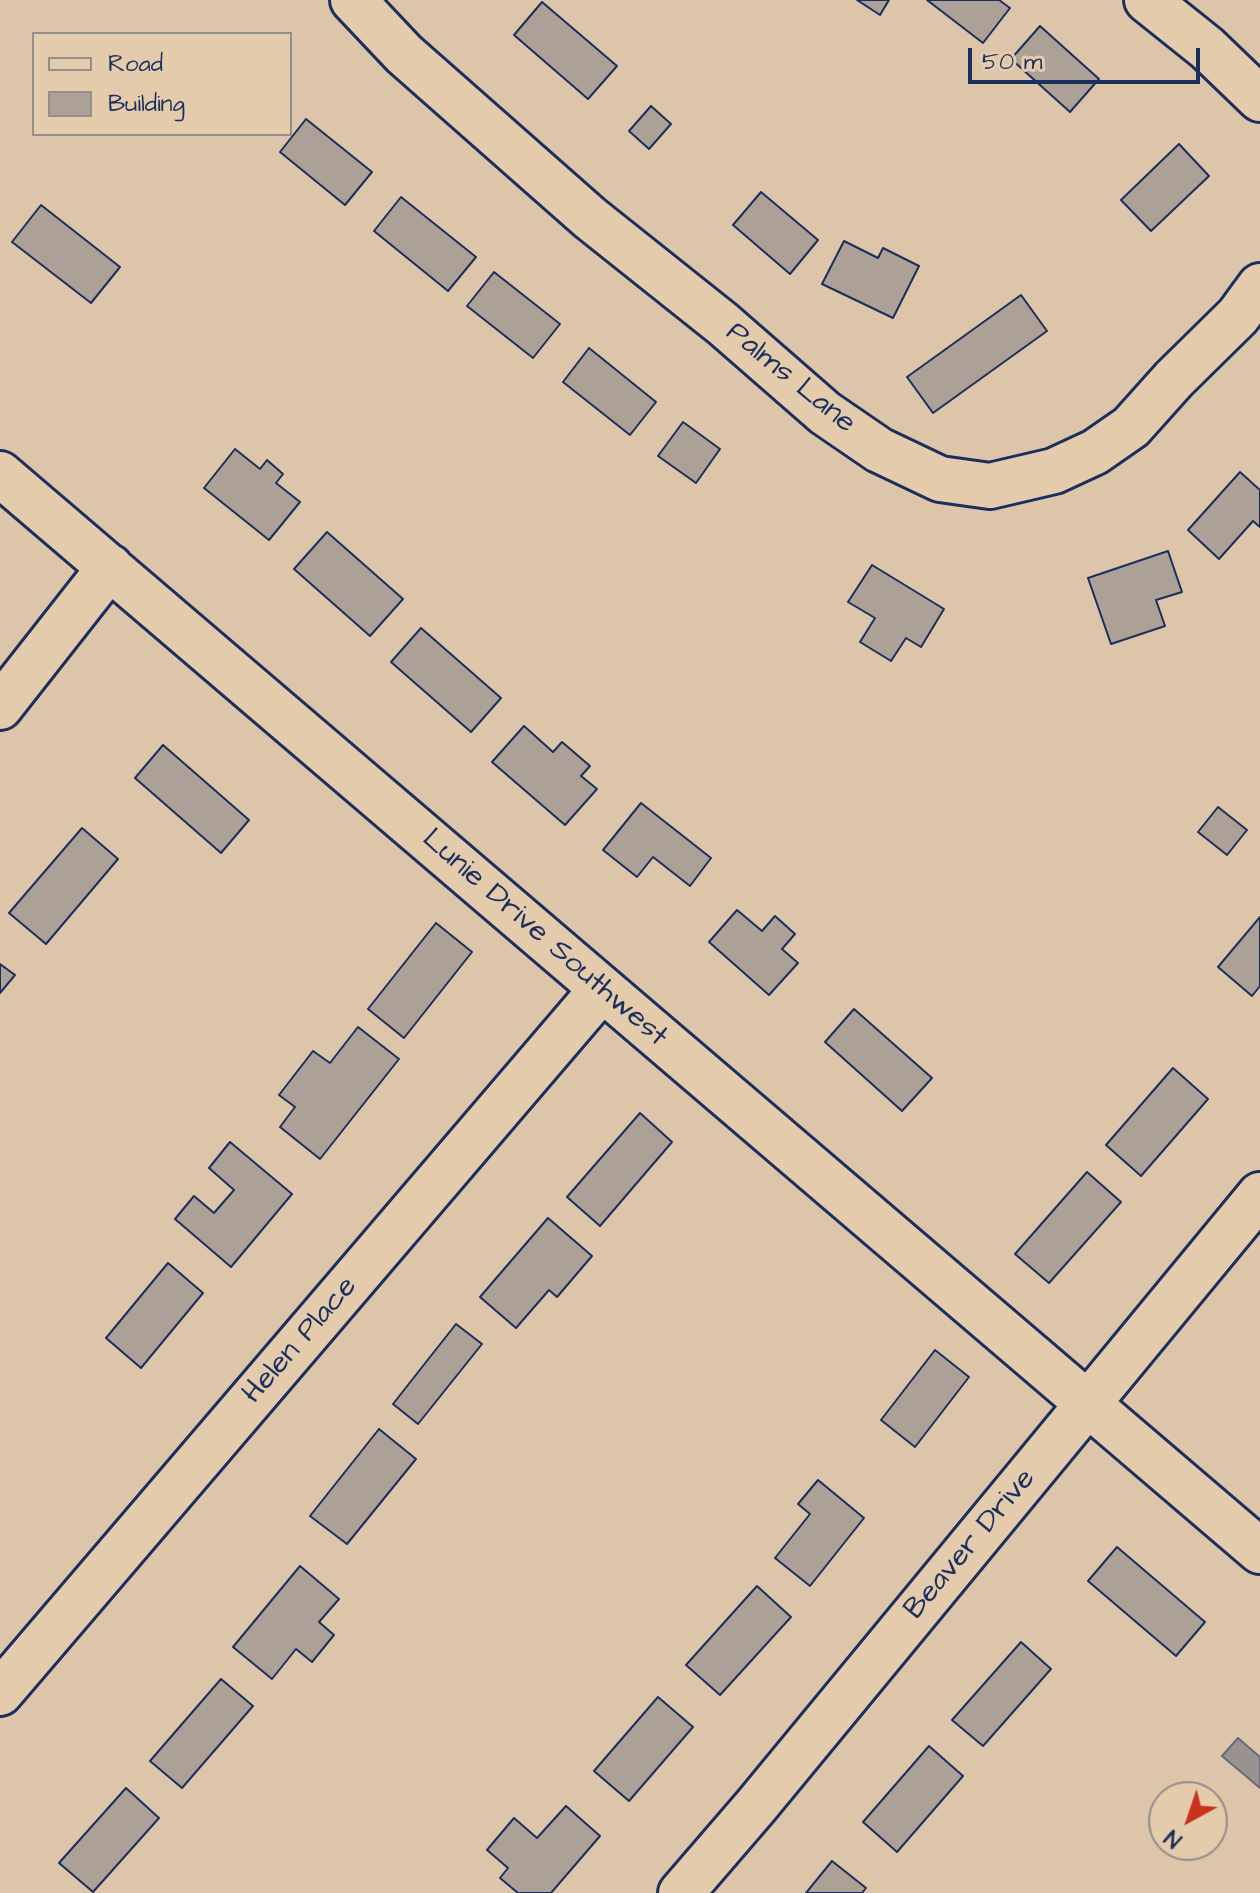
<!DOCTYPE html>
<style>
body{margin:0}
#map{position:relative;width:1260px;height:1893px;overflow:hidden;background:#dcc5a9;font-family:"Architects Daughter",sans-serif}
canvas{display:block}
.legend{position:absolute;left:32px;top:32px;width:260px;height:104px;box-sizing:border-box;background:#e4cbac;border:2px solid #948d8d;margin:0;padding:10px 14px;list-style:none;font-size:24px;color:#1b2f5e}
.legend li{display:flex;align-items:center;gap:16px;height:40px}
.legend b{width:40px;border:2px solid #948d8d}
.north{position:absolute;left:1148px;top:1781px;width:80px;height:80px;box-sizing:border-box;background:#e4cbac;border:2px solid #948d8d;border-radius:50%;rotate:220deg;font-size:22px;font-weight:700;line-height:32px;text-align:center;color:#1b2f5e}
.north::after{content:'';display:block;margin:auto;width:28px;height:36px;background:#c8321e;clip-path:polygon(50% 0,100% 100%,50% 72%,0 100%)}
.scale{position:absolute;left:968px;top:48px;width:232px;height:36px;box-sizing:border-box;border:4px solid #1b2f5e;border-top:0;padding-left:10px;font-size:24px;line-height:28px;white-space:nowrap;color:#1b2f5e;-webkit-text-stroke:6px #e4cbac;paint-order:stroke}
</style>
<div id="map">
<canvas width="1260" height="1893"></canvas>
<ul class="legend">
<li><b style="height:10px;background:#e4cbac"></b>Road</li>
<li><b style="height:22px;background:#ada096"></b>Building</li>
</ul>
<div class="north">N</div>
<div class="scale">50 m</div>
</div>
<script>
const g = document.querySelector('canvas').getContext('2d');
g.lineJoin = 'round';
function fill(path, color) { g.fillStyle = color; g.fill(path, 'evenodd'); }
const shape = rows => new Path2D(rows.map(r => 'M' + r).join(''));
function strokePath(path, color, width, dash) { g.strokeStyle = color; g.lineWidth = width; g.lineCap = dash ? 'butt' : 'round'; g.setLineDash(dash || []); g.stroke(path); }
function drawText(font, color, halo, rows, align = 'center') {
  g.font = font + ' "Architects Daughter",sans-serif'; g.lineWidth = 6; g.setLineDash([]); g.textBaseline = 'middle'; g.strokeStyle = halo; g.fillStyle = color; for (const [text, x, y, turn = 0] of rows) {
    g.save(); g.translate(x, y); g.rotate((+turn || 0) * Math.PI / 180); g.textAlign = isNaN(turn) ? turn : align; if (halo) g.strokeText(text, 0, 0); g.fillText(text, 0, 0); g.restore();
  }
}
const water = shape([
 [1238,1738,1260,1757,1260,1788,1222,1756,1238,1738]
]);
fill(water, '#9a9290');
strokePath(water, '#676a7c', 2);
const building = shape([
 [857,0,889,0,880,15,857,0],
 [927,0,999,0,1010,8,983,43,927,0],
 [542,2,617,66,588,99,514,35,542,2],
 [1040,26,1099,79,1070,112,1011,59,1040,26],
 [651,106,671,124,649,149,629,131,651,106],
 [306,119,372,172,345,205,280,152,306,119],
 [1179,144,1209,176,1151,231,1121,200,1179,144],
 [761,192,818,240,790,274,733,225,761,192],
 [401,197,476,257,448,291,374,231,401,197],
 [41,205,120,267,91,303,12,242,41,205],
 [844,241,878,258,883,248,919,266,893,318,822,284,844,241],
 [494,272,560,324,533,358,467,306,494,272],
 [1021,295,1047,331,933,413,907,377,1021,295],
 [589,348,656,402,630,435,563,382,589,348],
 [683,422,720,449,696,483,658,456,683,422],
 [235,449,260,469,267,460,283,474,276,483,300,502,269,540,204,488,235,449],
 [1240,472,1260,490,1260,527,1253,521,1219,559,1188,530,1240,472],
 [327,532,403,599,370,636,294,569,327,532],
 [1168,551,1182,592,1156,600,1165,626,1111,644,1088,578,1168,551],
 [872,565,944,609,921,647,906,638,891,661,860,642,875,618,848,602,872,565],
 [421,628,501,698,471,732,391,662,421,628],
 [524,726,553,752,562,742,590,766,581,776,597,789,565,825,492,762,524,726],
 [163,745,249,820,221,853,135,778,163,745],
 [641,803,711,858,690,886,653,857,637,877,603,850,641,803],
 [1218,807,1247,830,1227,855,1198,832,1218,807],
 [82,828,118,859,46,944,9,913,82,828],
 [737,910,762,931,775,916,795,934,782,949,798,963,769,995,709,942,737,910],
 [1260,917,1260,986,1252,996,1218,967,1260,917],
 [436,923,472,952,404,1038,368,1009,436,923],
 [0,964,15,975,0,993,0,964],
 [854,1009,932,1078,902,1111,825,1042,854,1009],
 [358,1027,399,1059,320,1159,280,1127,295,1107,279,1095,313,1051,330,1063,358,1027],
 [1173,1068,1208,1099,1141,1176,1106,1145,1173,1068],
 [640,1113,672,1142,600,1226,567,1197,640,1113],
 [230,1142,292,1194,231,1267,175,1219,194,1196,214,1213,234,1190,209,1168,230,1142],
 [1087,1172,1121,1202,1049,1283,1015,1254,1087,1172],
 [548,1218,592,1256,557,1297,549,1290,516,1328,480,1297,548,1218],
 [168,1263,203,1293,141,1368,106,1338,168,1263],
 [456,1324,482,1344,418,1424,393,1404,456,1324],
 [935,1350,969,1377,915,1447,881,1420,935,1350],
 [379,1429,416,1459,347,1544,310,1516,379,1429],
 [818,1480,864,1518,810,1586,775,1558,810,1514,798,1504,818,1480],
 [1117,1547,1205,1622,1176,1656,1088,1581,1117,1547],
 [300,1566,339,1599,319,1622,334,1635,312,1662,296,1649,272,1679,233,1647,300,1566],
 [757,1586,791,1617,720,1695,686,1665,757,1586],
 [1021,1642,1051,1669,983,1746,952,1720,1021,1642],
 [221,1679,253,1706,182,1788,150,1761,221,1679],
 [658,1697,693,1727,629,1801,594,1771,658,1697],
 [929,1746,963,1776,897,1852,863,1822,929,1746],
 [126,1788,159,1818,93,1892,59,1863,126,1788],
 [566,1806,600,1836,551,1893,518,1893,500,1878,508,1868,487,1850,514,1818,537,1838,566,1806],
 [832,1861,866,1888,862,1893,806,1893,832,1861]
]);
fill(building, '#ada096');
strokePath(building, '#1b2f5e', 2);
const minor = shape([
 [353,0,404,54,590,218,723,324,825,413,879,450,940,479,990,486,1054,471,1095,452,1131,427,1174,379,1238,316,1260,286],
 [1147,0,1207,48,1260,99],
 [0,474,1260,1551],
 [0,707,110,567],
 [0,1693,602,989],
 [681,1893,756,1806,1260,1195]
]);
strokePath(minor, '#1b2f5e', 50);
strokePath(minor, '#e4cbac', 44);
drawText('30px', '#1b2f5e', '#e4cbac', [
 ["Palms Lane",790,379,39],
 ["Lunie Drive Southwest",544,939,41],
 ["Helen Place",301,1341,-49],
 ["Beaver Drive",971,1545,-50]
]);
</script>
